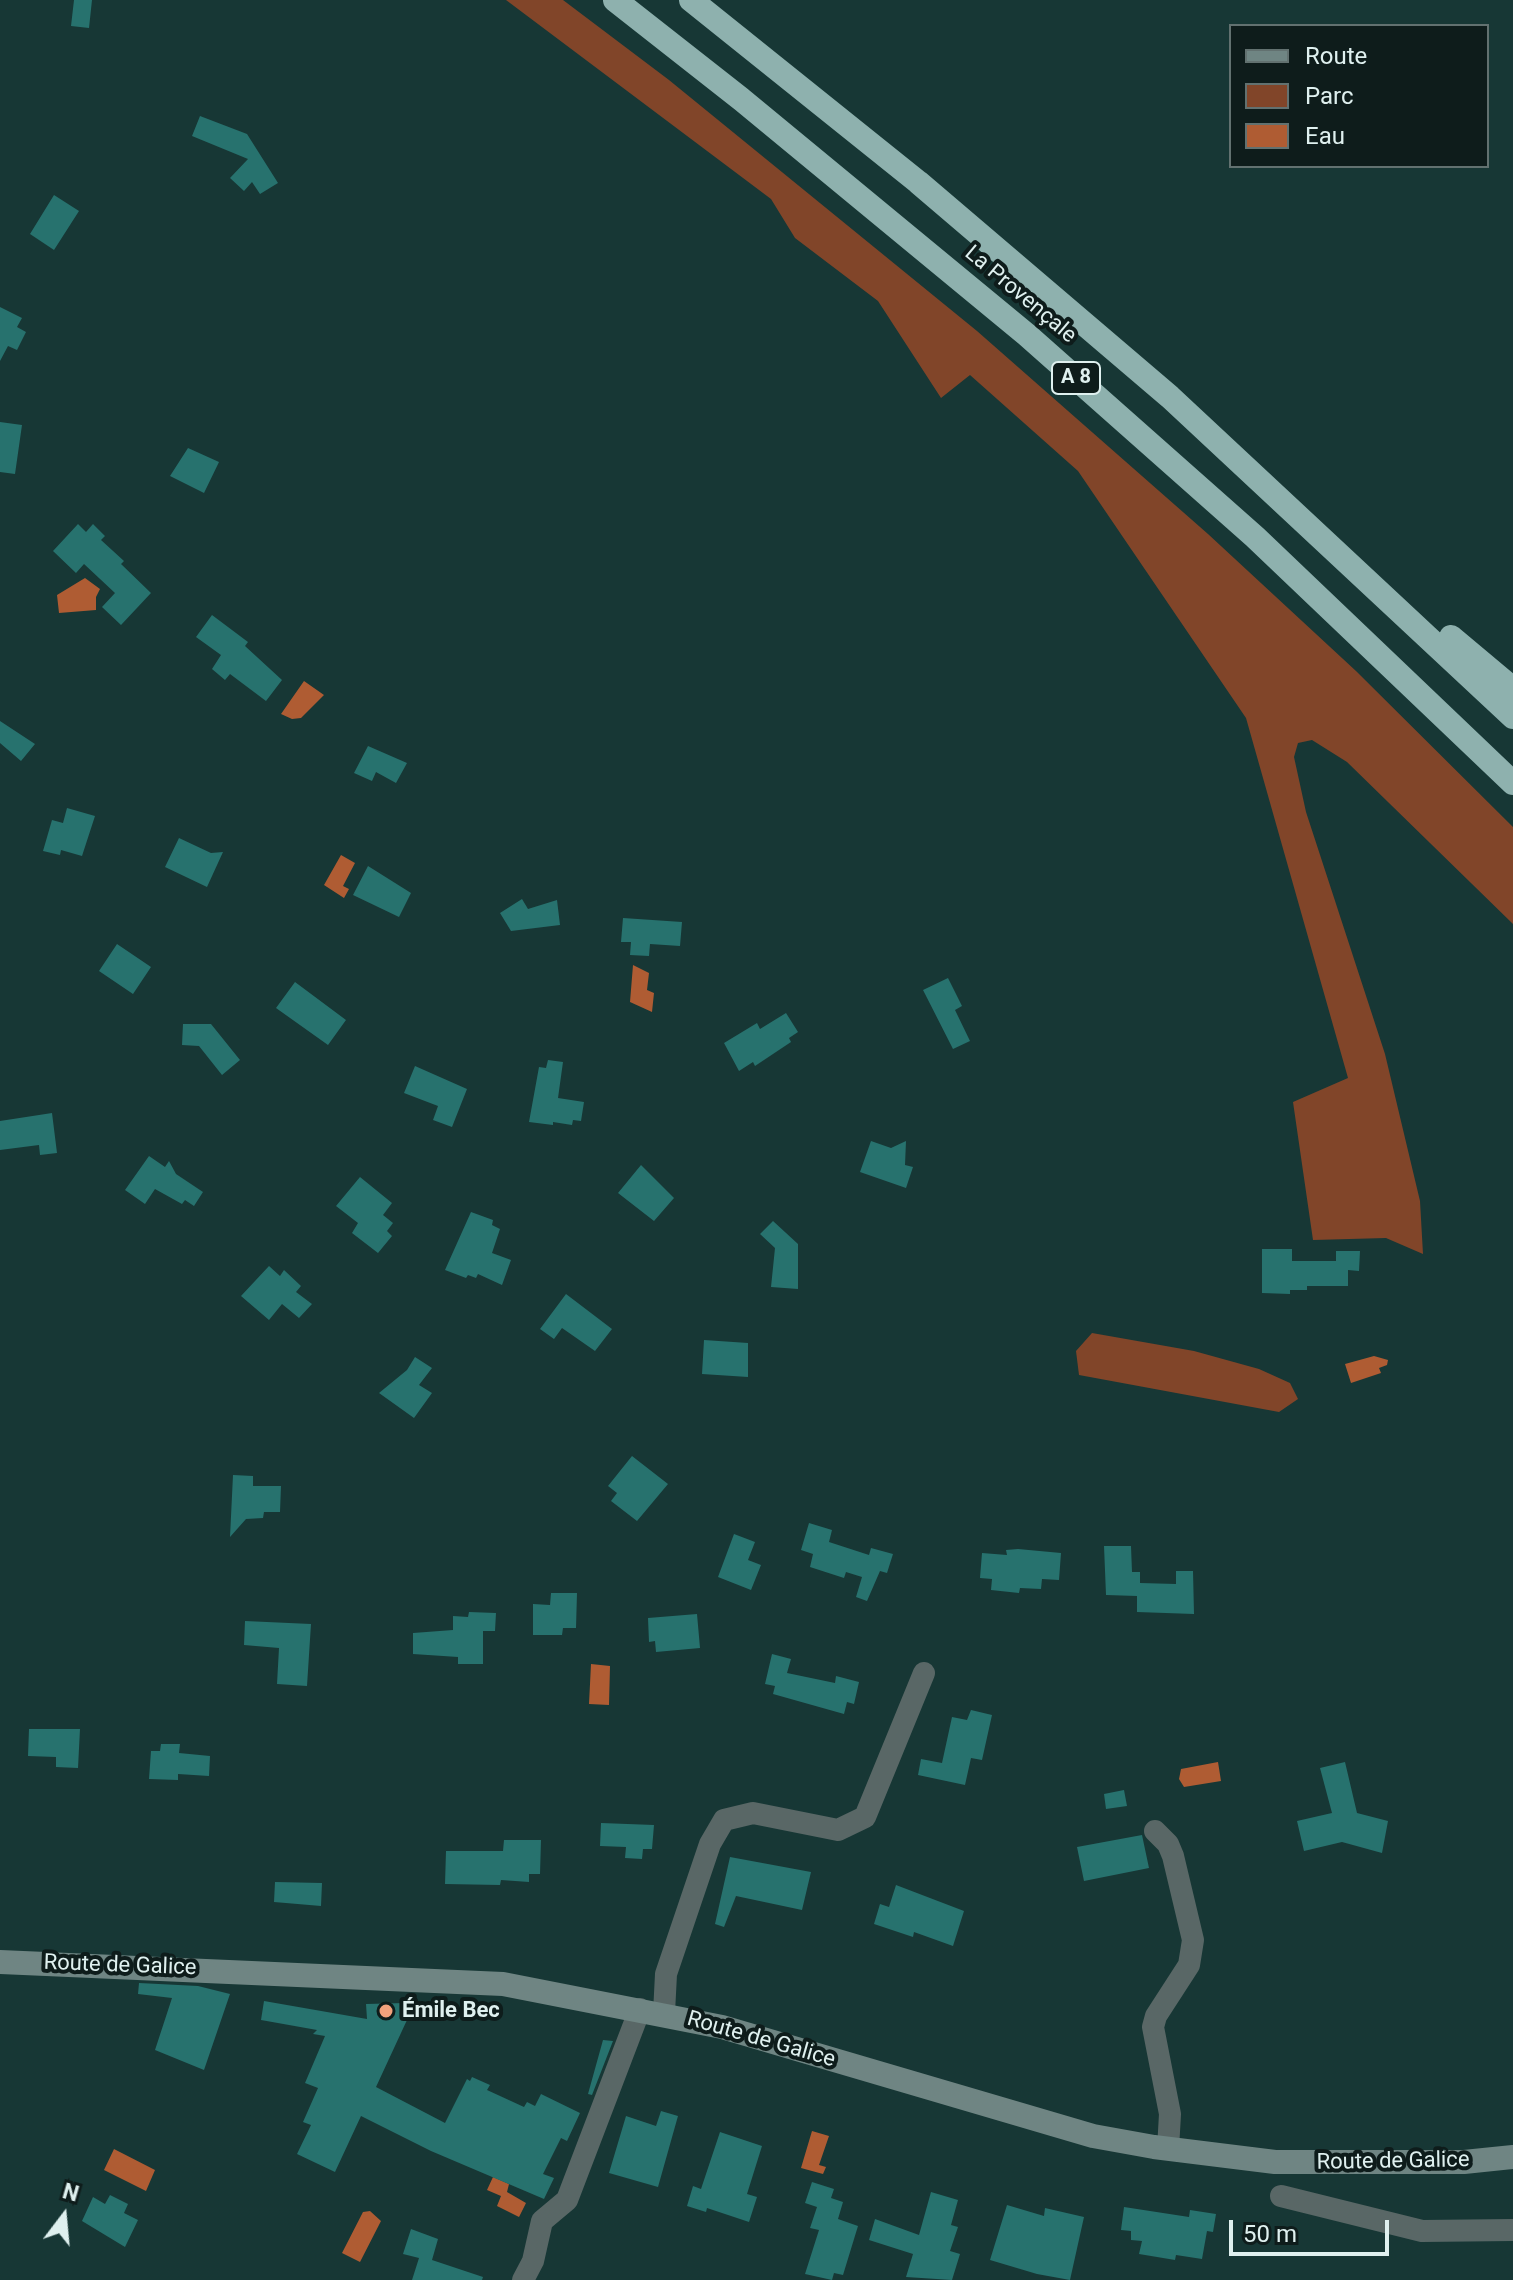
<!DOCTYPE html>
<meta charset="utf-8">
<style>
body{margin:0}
#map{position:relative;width:1513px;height:2280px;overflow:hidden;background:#173735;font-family:Roboto,sans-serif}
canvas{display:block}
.legend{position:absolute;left:1229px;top:24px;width:260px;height:144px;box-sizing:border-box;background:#0e1c1b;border:2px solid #627170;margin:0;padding:10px 14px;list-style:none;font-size:24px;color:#dff0ef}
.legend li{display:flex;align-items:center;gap:16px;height:40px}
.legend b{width:40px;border:2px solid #627170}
.north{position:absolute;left:24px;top:2176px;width:80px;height:80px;-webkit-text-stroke:6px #0e1c1b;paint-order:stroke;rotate:16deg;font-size:22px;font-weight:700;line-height:32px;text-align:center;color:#dff0ef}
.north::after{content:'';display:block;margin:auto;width:28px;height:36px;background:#dff0ef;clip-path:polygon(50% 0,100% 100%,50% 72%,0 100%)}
.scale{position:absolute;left:1229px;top:2220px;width:160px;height:36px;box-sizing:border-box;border:4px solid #dff0ef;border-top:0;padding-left:10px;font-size:24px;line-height:28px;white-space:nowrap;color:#dff0ef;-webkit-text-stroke:6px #0e1c1b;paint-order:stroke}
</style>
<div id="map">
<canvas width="1513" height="2280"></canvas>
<ul class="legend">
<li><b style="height:10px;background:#6f8583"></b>Route</li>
<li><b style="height:22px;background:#814529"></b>Parc</li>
<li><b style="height:22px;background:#af5c33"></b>Eau</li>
</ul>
<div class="north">N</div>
<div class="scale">50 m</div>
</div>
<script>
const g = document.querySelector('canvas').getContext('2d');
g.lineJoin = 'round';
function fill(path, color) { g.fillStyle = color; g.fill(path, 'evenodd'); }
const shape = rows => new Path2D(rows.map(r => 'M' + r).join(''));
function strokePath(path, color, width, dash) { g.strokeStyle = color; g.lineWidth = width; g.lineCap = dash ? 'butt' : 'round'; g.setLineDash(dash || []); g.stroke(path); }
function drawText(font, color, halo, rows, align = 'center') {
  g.font = font + ' Roboto,sans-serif'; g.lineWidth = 8; g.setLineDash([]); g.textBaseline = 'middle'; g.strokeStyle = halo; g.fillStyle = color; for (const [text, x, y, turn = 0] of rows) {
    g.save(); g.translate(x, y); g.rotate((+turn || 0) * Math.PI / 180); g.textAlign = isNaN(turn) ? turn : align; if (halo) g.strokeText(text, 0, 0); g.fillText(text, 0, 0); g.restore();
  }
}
fill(shape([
 [506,0,563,0,669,80,977,331,1208,534,1356,671,1513,827,1513,924,1347,762,1312,740,1298,743,1294,757,1306,812,1385,1054,1420,1201,1423,1254,1386,1238,1313,1240,1293,1102,1348,1078,1246,718,1078,471,970,375,941,398,878,301,795,238,771,199],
 [1092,1333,1194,1351,1259,1369,1290,1383,1298,1399,1279,1412,1079,1375,1076,1351]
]), '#814529');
fill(shape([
 [85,578,100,589,96,597,96,610,59,613,57,595],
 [304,681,324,695,301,718,292,719,281,714],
 [341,855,355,863,343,886,349,889,344,898,324,885],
 [633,965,649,973,647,990,654,993,652,1012,630,1002],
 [1374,1356,1388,1360,1387,1365,1379,1368,1381,1373,1351,1383,1345,1364],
 [591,1664,610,1666,609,1705,589,1704],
 [1218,1762,1221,1781,1184,1787,1179,1779,1181,1769],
 [812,2131,829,2136,819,2165,826,2167,823,2174,801,2168],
 [114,2149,155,2170,146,2191,104,2170],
 [493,2177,509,2184,507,2192,526,2203,519,2217,497,2206,501,2196,487,2190],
 [370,2211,381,2221,360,2262,342,2253,363,2212]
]), '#af5c33');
fill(shape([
 [74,0,92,0,89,28,71,26],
 [200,116,247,134,278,183,260,194,252,182,244,191,230,178,248,159,192,136],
 [54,195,79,211,54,250,30,234],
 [0,307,22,318,17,327,26,332,17,350,8,346,0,361],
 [0,422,22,425,15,474,0,472],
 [188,448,219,462,204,493,170,476],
 [78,524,86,532,93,524,105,536,101,540,124,561,121,564,151,593,121,625,102,607,115,593,84,564,76,573,53,551],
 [212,615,248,642,245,646,282,680,266,701,230,674,225,680,212,669,221,655,196,637],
 [0,721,35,744,21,761,0,743],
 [368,746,407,763,396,783,376,772,372,781,354,773],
 [67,808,95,816,82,856,61,850,60,855,43,851,52,820,63,823],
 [179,838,211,853,223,852,207,887,165,867],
 [368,866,411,893,399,917,353,895],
 [522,899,528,909,557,900,560,925,511,931,500,913],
 [623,918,682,922,680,946,650,944,649,956,630,955,631,942,621,942],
 [117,944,151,967,133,994,99,971],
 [948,978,962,1006,955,1010,970,1041,953,1049,923,990],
 [295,982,346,1020,328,1045,276,1008],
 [786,1013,798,1032,789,1038,791,1042,755,1066,753,1062,739,1071,724,1043,757,1023,760,1029],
 [183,1024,211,1024,240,1060,222,1075,199,1046,182,1045],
 [548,1060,563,1062,558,1098,584,1102,581,1121,573,1120,572,1125,553,1122,553,1125,529,1122,539,1067,546,1068],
 [415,1066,467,1089,452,1127,433,1120,438,1106,404,1093],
 [52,1113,57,1153,40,1155,39,1145,0,1150,0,1121],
 [871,1141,891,1148,906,1141,905,1165,913,1167,906,1188,860,1172],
 [149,1156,165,1167,169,1161,176,1174,203,1192,194,1206,185,1200,182,1204,155,1189,145,1204,125,1190],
 [641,1165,674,1198,654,1221,618,1193],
 [360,1177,392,1203,383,1215,393,1223,387,1231,392,1236,378,1253,352,1233,358,1223,336,1206],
 [471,1212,493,1220,492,1225,500,1229,492,1253,511,1260,502,1285,478,1274,476,1278,468,1275,466,1278,445,1270],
 [773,1221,798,1244,798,1289,771,1287,775,1248,760,1234],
 [1262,1249,1292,1249,1292,1261,1336,1261,1336,1251,1360,1251,1359,1271,1348,1270,1348,1286,1307,1286,1307,1290,1290,1290,1290,1294,1262,1293],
 [269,1266,280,1276,284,1270,301,1286,296,1292,312,1304,299,1318,282,1304,269,1320,241,1296],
 [566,1294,612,1329,595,1351,562,1328,554,1339,540,1329],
 [704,1340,748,1343,748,1377,702,1374],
 [415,1357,432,1368,419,1385,432,1393,414,1418,379,1393,407,1370],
 [632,1456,668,1484,637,1521,611,1501,617,1493,608,1486],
 [233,1475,253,1476,253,1486,281,1486,280,1512,264,1512,263,1518,246,1519,230,1537],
 [809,1523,832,1530,829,1542,869,1555,871,1548,893,1554,887,1573,880,1571,867,1601,856,1597,862,1577,846,1572,844,1578,810,1567,813,1554,801,1550],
 [734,1534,755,1542,748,1560,761,1565,751,1590,718,1577],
 [1104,1546,1131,1546,1132,1572,1140,1572,1140,1583,1176,1584,1176,1571,1193,1571,1194,1614,1137,1612,1137,1596,1106,1595],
 [1018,1549,1061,1553,1059,1580,1042,1579,1041,1589,1020,1588,1019,1593,991,1590,992,1579,980,1578,982,1553,1007,1555,1006,1550],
 [551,1593,577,1593,576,1628,563,1628,562,1635,533,1635,533,1604,550,1605],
 [469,1612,496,1613,495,1631,483,1631,483,1664,458,1664,458,1657,413,1654,413,1633,453,1630,453,1616,468,1617],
 [697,1614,700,1648,656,1652,655,1641,649,1642,648,1618],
 [245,1621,311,1624,307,1686,277,1684,279,1648,244,1645],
 [772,1654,791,1659,787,1673,835,1683,836,1676,859,1682,854,1704,847,1702,844,1714,773,1694,775,1686,765,1684],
 [971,1710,992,1715,982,1760,971,1758,965,1785,918,1775,921,1759,942,1763,952,1717,967,1720],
 [29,1729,80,1729,78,1768,56,1767,56,1757,28,1756],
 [161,1744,180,1744,179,1753,210,1756,209,1776,178,1774,178,1780,149,1779,151,1751,160,1751],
 [1345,1762,1357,1813,1388,1821,1382,1853,1342,1842,1304,1851,1297,1821,1332,1813,1320,1768],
 [1124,1790,1127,1806,1106,1809,1104,1794],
 [601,1823,654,1825,652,1849,643,1849,642,1859,625,1858,626,1847,600,1846],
 [1142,1835,1149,1868,1084,1881,1077,1847],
 [504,1840,541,1840,540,1874,529,1874,529,1882,501,1880,500,1885,445,1884,446,1851,503,1851],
 [730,1857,811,1872,802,1910,736,1896,724,1927,715,1924],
 [275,1882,322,1883,321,1906,274,1902],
 [896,1885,964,1911,953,1946,914,1932,913,1937,874,1924,880,1904,889,1907],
 [139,1983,198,1986,230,1994,204,2070,155,2050,172,1998,138,1994],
 [264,2001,367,2019,366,2004,405,2003,407,2020,376,2087,445,2123,467,2079,470,2081,472,2077,490,2085,487,2090,524,2107,527,2102,535,2106,541,2094,580,2113,567,2141,561,2138,543,2174,554,2178,544,2199,431,2151,361,2116,335,2172,297,2154,311,2125,303,2122,318,2088,305,2083,325,2036,313,2034,317,2030,261,2020],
 [603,2040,613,2041,592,2095,588,2094],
 [661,2111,678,2116,658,2187,609,2173,626,2116,656,2126],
 [720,2132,762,2146,747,2194,757,2197,749,2222,707,2208,706,2212,687,2206,693,2186,701,2189],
 [812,2182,834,2189,831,2198,843,2202,838,2219,858,2226,843,2275,834,2273,832,2280,805,2274,819,2230,810,2228,817,2207,805,2203],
 [931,2192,958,2200,951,2225,958,2227,950,2251,960,2254,952,2280,906,2277,913,2254,869,2240,875,2219,919,2235],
 [110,2195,128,2204,124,2213,138,2220,125,2247,82,2221,93,2197,105,2204],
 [1007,2205,1044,2216,1045,2208,1084,2217,1070,2280,1037,2274,990,2260],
 [1124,2207,1189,2217,1190,2210,1216,2214,1213,2232,1207,2231,1202,2259,1176,2255,1175,2260,1139,2254,1142,2241,1131,2240,1131,2231,1121,2230],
 [411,2229,438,2239,432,2260,483,2277,482,2280,412,2280,419,2258,403,2254]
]), '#27726e');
strokePath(shape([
 [1155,1831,1168,1844,1173,1856,1193,1940,1189,1965,1156,2016,1153,2027,1170,2114,1168,2149],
 [664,2013,666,1974,710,1844,724,1820,753,1813,838,1830,865,1817,924,1673],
 [1281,2196,1422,2231,1513,2230],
 [523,2280,533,2261,542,2221,567,2200,640,2009]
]), '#596766', 22);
strokePath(shape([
 [0,1962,503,1984,722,2027,1093,2136,1154,2147,1275,2162,1464,2162,1513,2157]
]), '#6f8583', 24);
strokePath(shape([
 [615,0,741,99,1027,335,1255,537,1513,783],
 [691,0,918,182,1170,397,1513,717],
 [1451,637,1513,689]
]), '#8eb1ae', 24);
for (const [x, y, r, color] of [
 [386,2011,8,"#f1a17c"]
]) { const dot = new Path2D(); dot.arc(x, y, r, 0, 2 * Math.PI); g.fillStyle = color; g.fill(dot); strokePath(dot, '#0e1c1b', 3); }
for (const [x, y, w] of [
 [1076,378,48]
]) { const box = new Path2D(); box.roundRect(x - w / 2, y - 16, w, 32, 6); g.fillStyle = '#0e1c1b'; g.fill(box); strokePath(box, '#dff0ef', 2); }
drawText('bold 20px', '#dff0ef', null, [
 ["A 8",1076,378]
]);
drawText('22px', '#dff0ef', '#0e1c1b', [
 ["La Provençale",1020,295,40],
 ["Route de Galice",120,1966,2],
 ["Route de Galice",761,2040,16],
 ["Route de Galice",1393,2162,-1]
]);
drawText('bold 22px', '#dff0ef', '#0e1c1b', [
 ["Émile Bec",402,2011]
], 'left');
</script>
